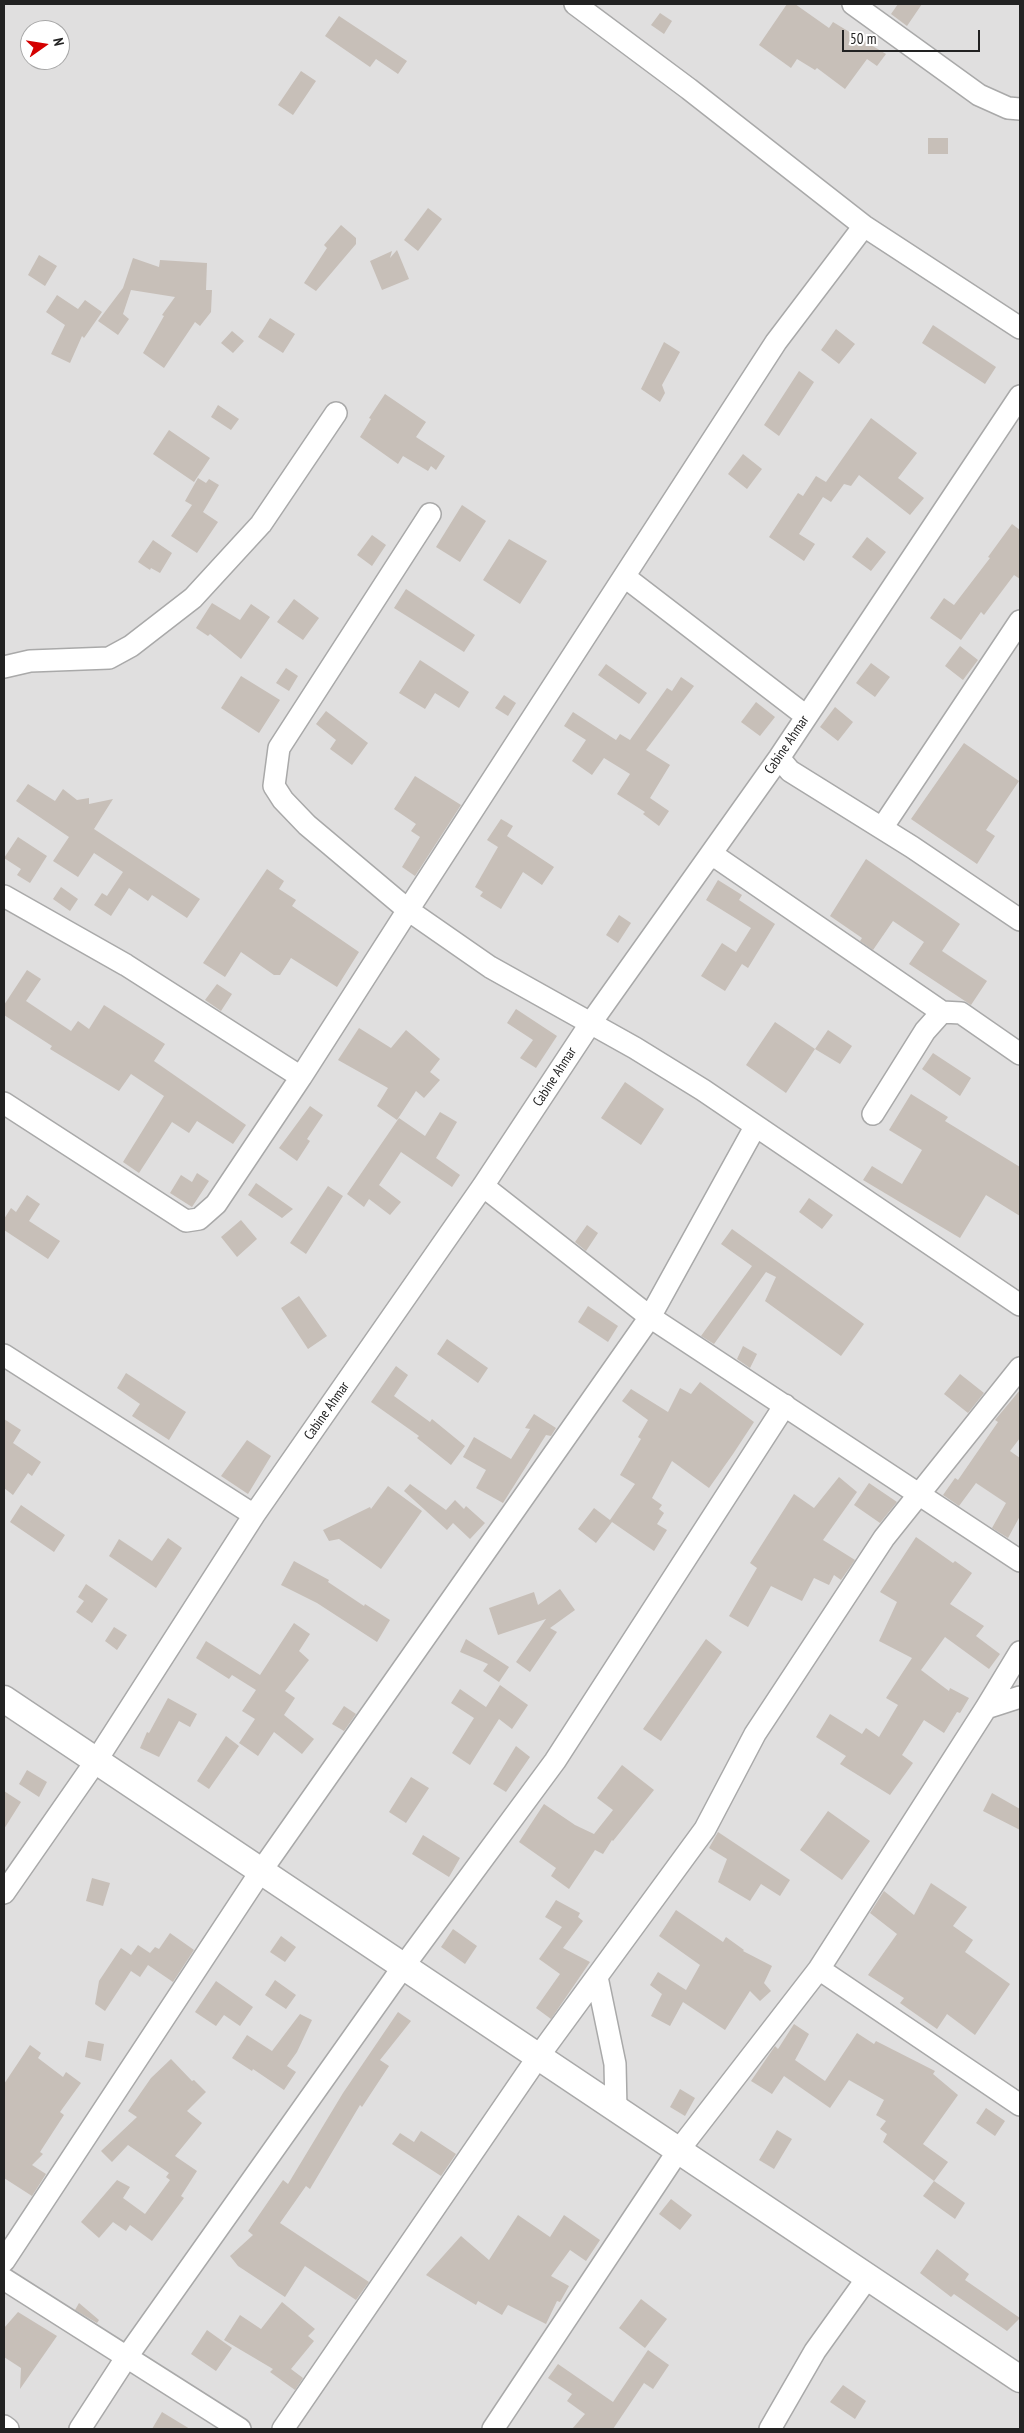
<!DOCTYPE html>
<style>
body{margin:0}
#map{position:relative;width:1024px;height:2433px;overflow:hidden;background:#f2efe9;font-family:"PT Sans Narrow",sans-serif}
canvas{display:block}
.frame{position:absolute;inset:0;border:5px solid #222;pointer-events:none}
.north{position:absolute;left:20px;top:20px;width:50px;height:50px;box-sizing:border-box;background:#fff;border:1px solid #a7a7a7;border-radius:50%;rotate:77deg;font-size:14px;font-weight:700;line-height:20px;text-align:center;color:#222}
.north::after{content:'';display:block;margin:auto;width:18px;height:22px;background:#d40000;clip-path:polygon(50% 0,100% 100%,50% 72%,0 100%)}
.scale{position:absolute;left:842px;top:30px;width:138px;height:22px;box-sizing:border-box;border:2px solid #222;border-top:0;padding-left:6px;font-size:15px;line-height:18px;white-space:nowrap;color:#222;-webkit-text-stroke:4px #fff;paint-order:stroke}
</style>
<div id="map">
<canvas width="1024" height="2433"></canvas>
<div class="frame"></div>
<div class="north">N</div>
<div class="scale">50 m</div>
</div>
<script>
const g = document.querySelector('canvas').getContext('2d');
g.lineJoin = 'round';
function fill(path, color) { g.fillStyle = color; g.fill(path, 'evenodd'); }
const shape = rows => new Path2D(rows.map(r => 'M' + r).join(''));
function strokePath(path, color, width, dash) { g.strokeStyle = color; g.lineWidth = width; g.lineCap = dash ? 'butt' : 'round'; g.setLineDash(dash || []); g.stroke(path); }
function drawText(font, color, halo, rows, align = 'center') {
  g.font = font + ' "PT Sans Narrow",sans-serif'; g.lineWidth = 4; g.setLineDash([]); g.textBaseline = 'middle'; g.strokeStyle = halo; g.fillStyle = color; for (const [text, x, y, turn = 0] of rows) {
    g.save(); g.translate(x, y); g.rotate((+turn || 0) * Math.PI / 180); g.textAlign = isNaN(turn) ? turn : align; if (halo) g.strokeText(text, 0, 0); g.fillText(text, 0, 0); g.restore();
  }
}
fill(shape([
 [4,4,1020,4,1020,2429,4,2429],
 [30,30,60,30,60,60,30,60]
]), '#e0dfdf');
fill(shape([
 [787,4,795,4,829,28,833,22,886,54,877,66,867,59,845,89,817,68,815,70,797,59,791,68,759,45],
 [898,4,922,4,907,26,891,14],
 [660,13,672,21,664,34,651,25],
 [339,16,407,61,398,74,376,59,370,67,325,36],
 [301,71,316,81,293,115,278,105],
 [928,138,948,138,948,154,928,154],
 [428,208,442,219,418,251,404,240],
 [341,225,356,238,356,244,316,291,304,283,327,248,324,245],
 [397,250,409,279,382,290,370,261,392,251,390,258],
 [39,255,57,266,45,286,28,275],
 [133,258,159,267,160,260,207,263,206,290,212,290,211,312,200,326,195,322,164,368,143,353,164,316,162,315,175,297,131,290,123,314,129,319,118,335,98,321,123,288],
 [57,295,78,309,85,300,102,312,84,338,82,336,70,363,51,354,65,325,46,312],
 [270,318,295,334,283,353,258,337],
 [933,325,996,367,985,384,922,343],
 [836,329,855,344,839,364,821,350],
 [232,331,244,341,233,353,221,343],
 [664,342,680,352,662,385,665,393,660,402,641,389],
 [799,371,814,382,779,436,764,425],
 [385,394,426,422,416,437,445,456,436,470,431,466,428,471,403,456,398,464,360,437,371,419,369,418],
 [218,405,239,419,231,430,211,417],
 [871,418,917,453,898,478,924,498,910,515,859,475,851,486,844,484,831,502,823,497,799,534,815,544,804,561,769,537,798,493,803,496,816,476,826,482],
 [169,430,210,458,194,482,153,454],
 [743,454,762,469,747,489,728,474],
 [198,478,206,483,209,479,219,485,203,512,218,522,197,553,171,536,192,505,185,501],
 [462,505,486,521,460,562,436,547],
 [1012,524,1020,530,1020,579,1014,575,984,615,981,612,961,640,930,618,944,598,954,605,990,558,988,557],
 [372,535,386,545,372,566,357,555],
 [867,537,886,552,871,571,852,557],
 [509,539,547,561,520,604,483,580],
 [153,540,172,553,160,573,151,568,150,570,138,562],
 [406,589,475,635,464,652,394,608],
 [294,599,319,618,303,640,277,622],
 [212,603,240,620,251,604,270,617,241,659,210,634,208,636,196,628],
 [960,646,978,660,963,680,945,666],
 [420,660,469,692,459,708,435,693,425,709,399,693],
 [871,663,890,677,875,697,856,683],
 [606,664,647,693,639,704,598,675],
 [286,668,298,676,289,691,276,683],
 [241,676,280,700,259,733,221,708],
 [681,677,694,686,646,750,670,765,650,798,669,811,659,826,643,814,645,812,617,794,630,774,604,758,592,775,572,761,586,740,564,726,573,712,616,740,620,734,630,740,667,688,672,691],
 [504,695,516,703,508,716,495,708],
 [756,702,775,717,760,736,741,722],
 [835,707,853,722,838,741,820,727],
 [326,711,368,743,352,765,330,749,336,740,316,724],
 [964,743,1019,781,986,830,995,836,977,864,911,819],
 [415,776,461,805,415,876,402,867,420,837,411,831,416,824,394,809],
 [28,784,55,801,63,789,77,800,89,798,89,804,113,799,94,829,200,899,187,918,152,895,148,901,129,888,111,916,94,905,102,893,107,896,123,872,94,853,78,877,53,861,69,837,16,801],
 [501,819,513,826,507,836,554,867,542,885,523,872,501,909,480,896,483,892,475,887,498,847,487,840],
 [18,837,47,856,30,883,17,875,21,869,4,858],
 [866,859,960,924,942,951,987,981,971,1005,909,964,924,942,893,921,873,950,860,941,862,938,830,916],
 [267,869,284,881,279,889,296,900,292,906,359,952,337,987,291,958,280,975,274,975,241,952,225,977,203,963],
 [718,880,742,895,739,900,775,924,748,968,742,964,725,991,701,976,722,943,736,952,751,928,706,900],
 [61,887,78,899,70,911,53,899],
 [619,915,631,923,618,943,606,935],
 [27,970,41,979,26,1001,71,1031,78,1021,89,1029,104,1005,165,1044,154,1061,246,1125,233,1144,197,1121,189,1133,172,1122,139,1173,123,1162,164,1096,131,1074,119,1091,50,1049,52,1046,4,1015,4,1005],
 [217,984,232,994,221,1011,205,1000],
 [516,1009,557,1036,536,1068,520,1058,533,1040,507,1023],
 [775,1022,815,1049,786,1093,746,1065],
 [359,1028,391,1048,406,1030,440,1059,430,1072,440,1080,424,1098,416,1091,397,1120,377,1106,388,1088,338,1060],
 [828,1030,852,1046,840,1064,815,1049],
 [933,1053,971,1078,960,1096,922,1069],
 [625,1082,664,1109,641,1145,601,1118],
 [911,1094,948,1117,945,1121,1020,1167,1020,1216,986,1195,960,1238,863,1180,872,1166,902,1184,922,1150,889,1130],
 [310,1106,323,1115,307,1139,310,1141,297,1161,279,1148],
 [440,1112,457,1122,436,1158,460,1175,452,1187,401,1152,379,1185,401,1202,390,1215,369,1199,364,1207,347,1194,399,1118,425,1136],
 [197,1173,209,1181,192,1207,170,1193,181,1175,192,1182],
 [256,1183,293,1209,282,1218,248,1195],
 [328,1186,343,1196,306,1254,290,1243],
 [27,1195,40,1204,29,1221,60,1241,48,1259,4,1230,4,1219,11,1208,16,1212],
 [809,1198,833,1215,822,1229,799,1212],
 [241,1220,257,1239,237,1257,221,1237],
 [587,1225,598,1233,586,1251,575,1242],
 [732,1229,864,1324,841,1356,765,1301,776,1277,766,1272,714,1344,701,1336,752,1266,721,1244],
 [299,1296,327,1336,308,1349,281,1308],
 [588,1306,618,1326,608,1342,578,1322],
 [447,1339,488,1368,478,1383,437,1354],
 [743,1346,757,1354,750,1368,737,1359],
 [396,1366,408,1375,394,1396,430,1422,432,1419,465,1446,451,1465,417,1438,419,1436,371,1402],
 [126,1373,186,1412,169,1440,132,1416,140,1404,117,1388],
 [960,1374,984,1393,968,1413,944,1394],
 [700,1382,754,1422,733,1454,709,1488,672,1461,652,1498,662,1505,659,1509,664,1513,657,1524,667,1530,654,1551,612,1522,596,1543,578,1529,594,1508,610,1520,635,1484,620,1475,641,1439,638,1437,648,1420,622,1401,631,1389,668,1412,680,1388,691,1394],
 [1020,1390,1020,1438,1010,1451,1020,1458,1020,1516,1008,1538,992,1528,1006,1503,976,1483,959,1506,943,1495,955,1478,958,1480,998,1422,995,1420],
 [534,1414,556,1428,551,1436,546,1435,503,1503,476,1488,486,1470,463,1457,474,1437,511,1459,530,1429,525,1428],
 [4,1419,21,1430,13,1443,41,1462,32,1476,28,1473,13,1495,4,1488],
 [247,1440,271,1456,248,1494,221,1476],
 [839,1477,857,1492,823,1540,855,1560,841,1580,834,1575,829,1585,814,1578,802,1601,771,1586,748,1627,729,1616,757,1568,750,1563,794,1494,814,1508],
 [869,1483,897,1502,880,1523,854,1505],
 [410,1484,446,1510,455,1500,464,1509,466,1506,485,1523,470,1539,453,1523,447,1530,404,1491],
 [388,1486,422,1511,381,1569,339,1539,329,1541,323,1530,370,1507,371,1509],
 [21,1505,65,1535,54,1552,10,1522],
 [916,1537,953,1563,955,1561,972,1573,950,1604,984,1626,976,1636,1000,1654,989,1669,945,1637,921,1670,949,1691,950,1688,969,1698,960,1713,957,1712,944,1733,924,1720,902,1755,913,1763,890,1795,840,1764,846,1756,816,1737,830,1714,862,1734,866,1728,879,1737,898,1705,886,1698,912,1658,879,1641,897,1602,880,1592],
 [168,1538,182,1548,156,1588,109,1556,119,1539,152,1561],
 [294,1561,329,1580,328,1582,364,1606,365,1604,390,1620,377,1642,317,1603,281,1585],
 [86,1584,108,1599,92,1623,76,1612,84,1601,78,1597],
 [560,1589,575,1610,550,1628,557,1632,530,1672,516,1662,546,1619,498,1635,489,1608,534,1592,538,1605],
 [294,1623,310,1634,299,1651,309,1660,285,1691,295,1698,284,1715,314,1739,302,1754,274,1732,258,1756,239,1743,255,1719,242,1711,256,1690,232,1675,229,1679,196,1658,206,1641,260,1675],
 [114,1627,127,1635,117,1650,105,1641],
 [466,1639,509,1667,499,1682,483,1671,488,1664,460,1652],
 [706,1639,722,1652,661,1741,643,1729],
 [500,1685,528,1705,512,1729,499,1719,470,1765,452,1753,474,1718,451,1703,460,1689,486,1707],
 [168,1698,197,1714,190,1727,179,1721,159,1757,140,1748,147,1732,149,1733],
 [344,1706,356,1714,344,1731,332,1724],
 [226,1736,239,1746,209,1789,197,1781],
 [516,1746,530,1757,506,1792,493,1784],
 [622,1765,654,1790,613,1841,612,1840,603,1854,595,1850,569,1889,551,1876,556,1868,519,1842,544,1804,575,1825,594,1834,613,1810,597,1798],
 [27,1770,47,1782,39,1797,19,1784],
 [411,1777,429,1788,406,1823,389,1812],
 [4,1791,21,1802,4,1829],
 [992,1793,1020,1809,1020,1830,983,1811],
 [828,1811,870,1841,842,1880,800,1850],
 [718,1832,790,1880,780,1896,761,1884,750,1901,718,1882,727,1859,709,1848],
 [423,1835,460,1858,449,1877,412,1854],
 [92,1878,110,1883,103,1906,86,1901],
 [931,1883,967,1907,953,1926,973,1940,965,1952,1010,1984,975,2035,947,2014,937,2029,900,2003,904,1998,868,1975,897,1934,870,1913,884,1891,914,1915],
 [556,1900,580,1913,578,1917,583,1921,563,1948,590,1962,551,2019,536,2008,560,1974,539,1959,562,1927,545,1917],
 [676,1910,723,1942,726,1937,744,1950,743,1951,772,1966,764,1983,771,1991,760,2001,750,1991,725,2030,683,2002,670,2026,651,2016,662,1994,650,1985,658,1972,686,1990,700,1965,659,1936],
 [453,1929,477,1946,465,1964,441,1947],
 [170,1933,194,1950,173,1982,148,1965,140,1977,131,1971,105,2011,95,2004,99,1981,121,1948,131,1955,138,1945,150,1953,155,1947,159,1949],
 [281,1936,296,1947,285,1962,270,1952],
 [275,1980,296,1995,286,2009,265,1995],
 [216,1981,253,2007,240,2026,224,2015,216,2026,195,2012],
 [398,2012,411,2021,380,2060,389,2066,362,2107,360,2105,310,2189,306,2186,280,2223,369,2282,356,2300,305,2266,285,2297,238,2266,230,2256,253,2235,248,2231,283,2180,288,2184,343,2093],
 [300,2014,312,2020,297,2052,287,2066,296,2072,284,2090,253,2069,252,2071,232,2058,247,2035,272,2051],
 [794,2024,809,2034,795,2060,825,2081,857,2033,874,2044,876,2041,935,2071,933,2074,958,2095,923,2144,948,2162,934,2181,883,2142,887,2134,880,2129,886,2121,876,2115,884,2100,849,2080,830,2108,784,2076,772,2094,751,2081,775,2046,778,2049],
 [88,2041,104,2044,101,2061,85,2057],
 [30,2045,41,2053,38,2058,63,2077,66,2072,81,2083,60,2112,64,2115,40,2152,43,2154,32,2165,46,2174,32,2196,4,2178,4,2084],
 [171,2059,192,2081,194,2080,206,2092,187,2111,202,2123,175,2156,197,2171,181,2196,184,2198,152,2241,130,2225,126,2231,113,2222,99,2238,81,2222,117,2180,130,2187,123,2198,145,2214,170,2180,166,2177,169,2173,128,2145,112,2162,101,2151,137,2117,128,2111,151,2078],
 [680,2089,695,2098,685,2116,670,2107],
 [986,2108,1005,2121,995,2136,976,2123],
 [777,2130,792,2139,774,2169,759,2160],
 [421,2131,456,2154,441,2176,392,2144,400,2133,414,2142],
 [934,2181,965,2203,955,2219,923,2196],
 [671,2199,692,2215,680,2230,659,2214],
 [518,2215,550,2237,564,2215,600,2240,586,2261,570,2250,551,2276,569,2286,560,2302,557,2301,546,2324,508,2305,502,2315,478,2301,476,2305,426,2275,461,2236,489,2260],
 [937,2249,969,2274,965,2280,1020,2318,1007,2331,954,2294,951,2297,920,2273],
 [641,2299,667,2319,645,2348,619,2328],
 [282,2302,315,2329,308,2336,314,2341,291,2369,303,2378,295,2390,270,2372,273,2369,224,2340,240,2315,261,2329],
 [79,2303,99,2320,97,2323,75,2310],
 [18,2312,57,2336,20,2389,21,2368,4,2357,4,2328],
 [207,2330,232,2348,216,2371,191,2354],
 [648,2350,669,2365,653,2389,644,2383,613,2429,572,2429,585,2414,567,2401,572,2394,548,2378,558,2364,613,2402],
 [843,2385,866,2401,855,2419,830,2402],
 [162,2412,190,2429,152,2429]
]), '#c7bfb8');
const minor = shape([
 [575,4,689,89,864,226,1020,328],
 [853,4,979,95,1008,108,1020,109],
 [430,514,279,748,274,786,283,800,307,825,408,910,776,342,864,226],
 [625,577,806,716],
 [4,667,30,661,109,658,131,646,193,598,261,524,336,413],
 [779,758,790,771,912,847,1020,920],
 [882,828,1020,621],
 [710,857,719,859,942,1012],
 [4,896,126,965,301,1077,408,910,490,967,635,1048,703,1090,1020,1305],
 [4,1103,186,1221,199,1219,216,1204,301,1077],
 [873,1114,925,1031,942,1012,961,1013,1020,1054],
 [483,1186,650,1317,1020,1561],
 [4,1355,254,1515],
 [986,1708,1020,1652],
 [4,1893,96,1761,254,1515,483,1186,590,1024,779,758,1020,396],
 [819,1969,986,1708,1020,1697],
 [597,1977,615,2064,616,2109],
 [4,2261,261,1871,650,1317,755,1127],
 [4,2279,240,2429],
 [4,2426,8,2429],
 [80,2429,126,2358,403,1967,555,1761,785,1405],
 [283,2429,538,2057,705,1829,755,1734,884,1538,1020,1368],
 [493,2429,678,2151,819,1969,1020,2105],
 [770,2429,815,2351,868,2277]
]);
const tertiary = shape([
 [4,1699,1020,2379]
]);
strokePath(minor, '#a9a9a9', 24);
strokePath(tertiary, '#a9a9a9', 29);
strokePath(minor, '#fff', 21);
strokePath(tertiary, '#fff', 26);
drawText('14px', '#222', '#fff', [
 ["Cabine Ahmar",787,745,-56],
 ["Cabine Ahmar",555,1077,-57],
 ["Cabine Ahmar",327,1411,-55]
]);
</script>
